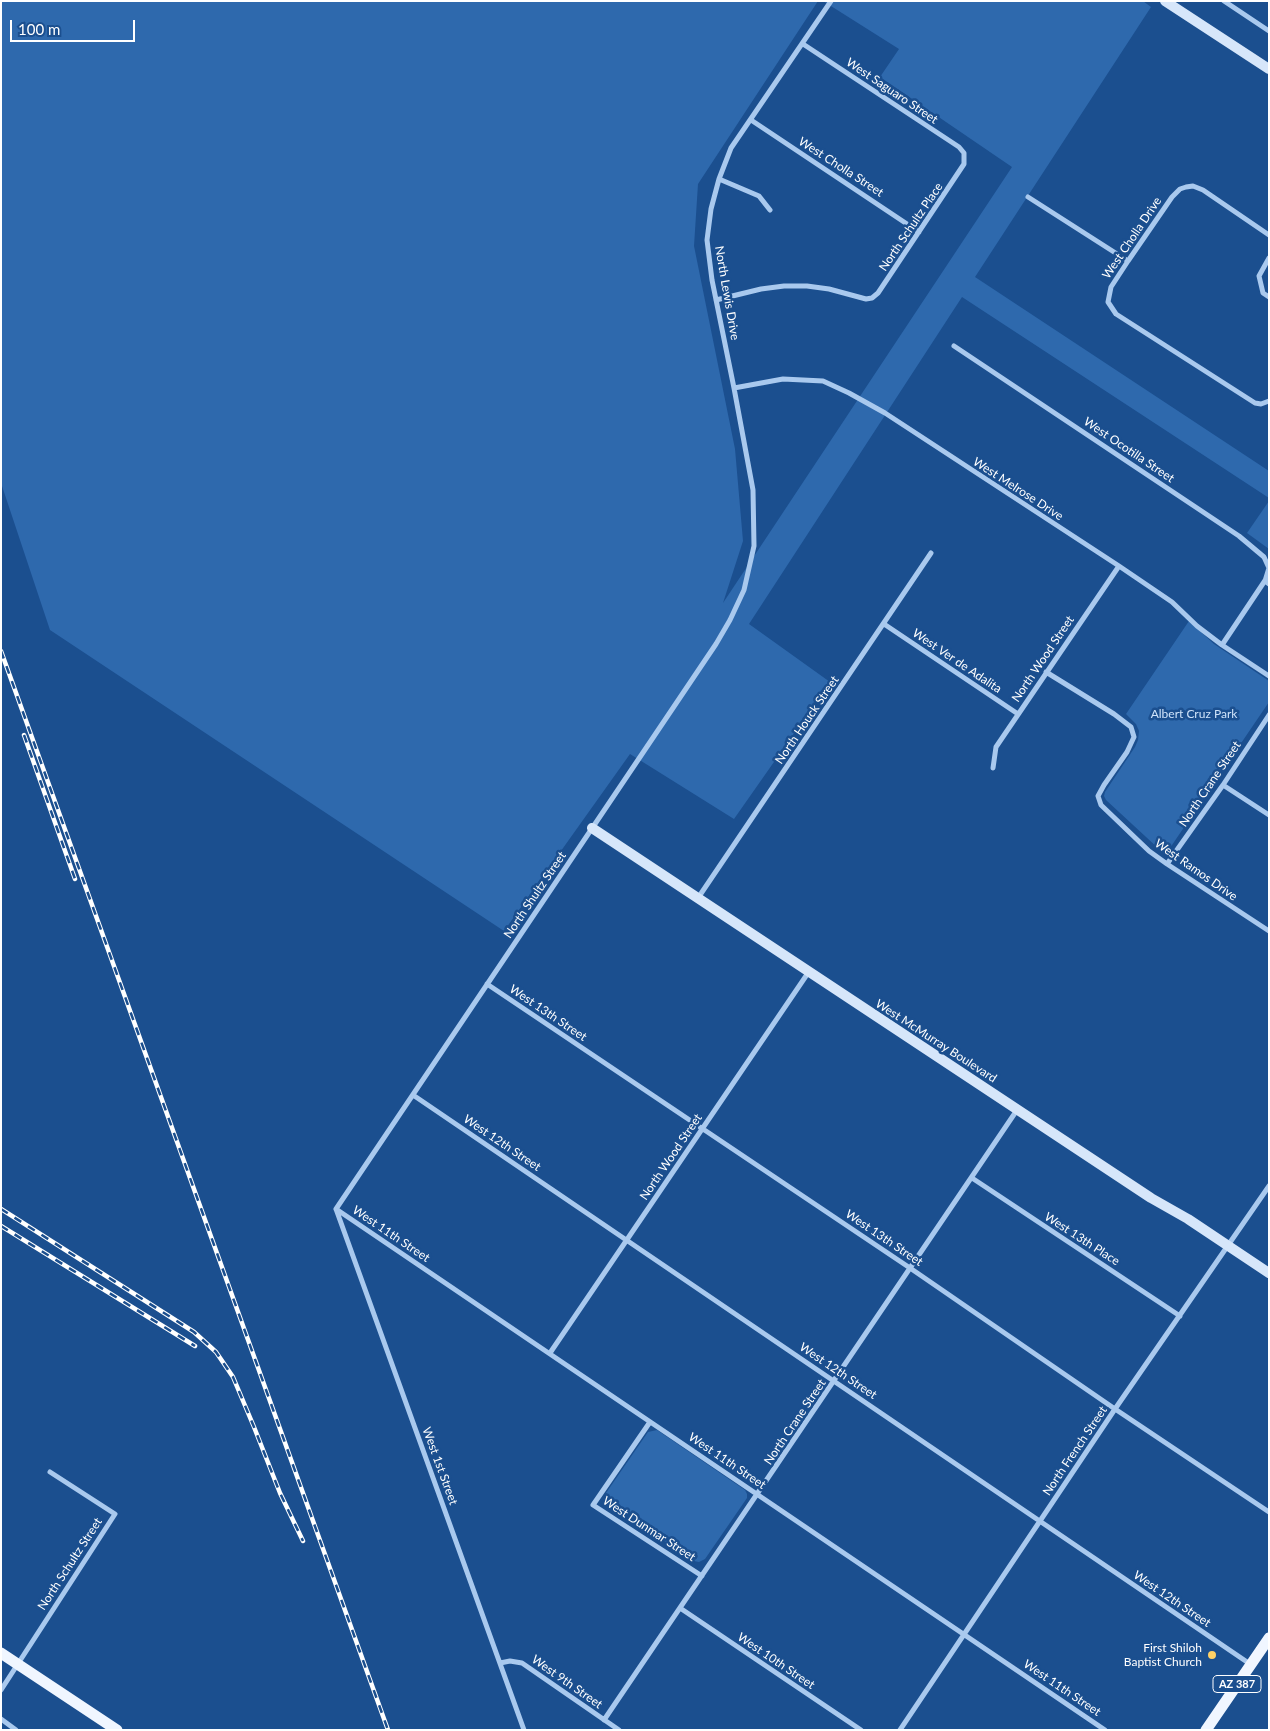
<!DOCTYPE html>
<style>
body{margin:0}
#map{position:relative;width:1270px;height:1731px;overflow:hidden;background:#1b4f8f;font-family:Lato,sans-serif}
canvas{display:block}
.frame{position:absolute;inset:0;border:2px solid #fff;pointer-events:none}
.scale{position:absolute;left:10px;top:20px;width:125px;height:22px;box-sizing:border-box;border:2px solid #fff;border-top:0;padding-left:6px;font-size:15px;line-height:18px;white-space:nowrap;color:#fff;-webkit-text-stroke:4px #1b4f8f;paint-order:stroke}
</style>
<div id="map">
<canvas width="1270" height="1731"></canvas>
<div class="frame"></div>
<div class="scale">100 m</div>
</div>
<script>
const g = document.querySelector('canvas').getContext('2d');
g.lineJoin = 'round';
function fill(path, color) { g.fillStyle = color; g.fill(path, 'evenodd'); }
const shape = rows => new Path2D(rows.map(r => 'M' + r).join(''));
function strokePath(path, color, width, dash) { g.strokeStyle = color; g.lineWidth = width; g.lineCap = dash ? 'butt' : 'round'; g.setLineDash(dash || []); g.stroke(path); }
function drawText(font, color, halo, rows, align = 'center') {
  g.font = font + ' Lato,sans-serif'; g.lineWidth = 5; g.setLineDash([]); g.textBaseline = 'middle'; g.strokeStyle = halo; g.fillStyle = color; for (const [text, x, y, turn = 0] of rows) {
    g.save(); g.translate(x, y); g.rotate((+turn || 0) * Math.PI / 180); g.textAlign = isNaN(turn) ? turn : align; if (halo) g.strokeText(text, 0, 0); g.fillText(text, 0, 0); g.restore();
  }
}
fill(shape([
 [1,1,818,1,698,184,694,246,735,449,743,541,723,603,1012,167,880,77,899,49,823,1,1143,1,1151,7,975,277,1269,471,1269,498,962,297,749,624,830,682,734,819,630,754,504,931,50,630,1,483],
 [1269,501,1269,549,1247,533],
 [1189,621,1214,644,1269,681,1269,702,1172,845,1168,849,1163,850,1159,849,1106,800,1104,796,1105,792,1135,747,1138,740,1139,731,1136,724,1126,714],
 [657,1430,745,1490,747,1494,747,1498,705,1559,699,1562,694,1561,608,1503,606,1499,606,1493,648,1432]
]), '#2e69ad');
strokePath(shape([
 [1224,1,1269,31],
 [751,120,919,232],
 [719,179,759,196,770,210],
 [1028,197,1128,261],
 [1269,235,1203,190,1193,186,1186,187,1180,189,1172,197,1128,261,1111,287,1108,302,1116,314,1255,403,1261,404,1269,401],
 [1269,258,1259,276,1263,293,1269,297],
 [716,300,761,289,784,286,807,286,829,289,866,299,872,298,878,293,964,164,964,153,959,147,803,44],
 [954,346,1239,536,1264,557,1269,568,1265,581,1269,584],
 [734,388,783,379,823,381,849,393,885,413,1119,566,1172,602,1197,626,1222,645,1269,676],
 [884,624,1018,714],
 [1222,645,1266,579],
 [1046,672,1114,714,1131,727,1134,737,1127,752,1104,785,1098,796,1101,805,1149,851,1167,864,1269,931],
 [993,768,996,747,1119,566],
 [1223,785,1269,815],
 [1167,864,1223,785,1269,715],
 [698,898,931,553],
 [487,984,910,1268,1115,1409,1269,1512],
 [413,1095,1250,1664],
 [972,1178,1180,1316],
 [336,1209,716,644,730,620,744,590,754,546,753,490,734,388,712,280,707,240,711,209,719,179,731,148,831,1],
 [336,1209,1105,1730],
 [336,1209,524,1730],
 [550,1353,808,973],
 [650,1422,593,1505,702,1576],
 [680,1608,861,1730],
 [500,1663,510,1661,522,1663,619,1730],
 [1,1690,115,1514,50,1472],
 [1,1719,16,1730],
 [604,1720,1017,1110],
 [900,1730,1115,1409,1269,1186]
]), '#a9c9ee', 5);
strokePath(shape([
 [1165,1,1269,69],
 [592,828,1151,1198,1188,1219,1269,1273]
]), '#d6e6fa', 10);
strokePath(shape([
 [1,1653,117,1730],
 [1206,1730,1269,1638]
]), '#f0f6ff', 11);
const rail = shape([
 [1,651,388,1730],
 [24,735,75,879],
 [1,1209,194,1332,216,1352,233,1377,254,1427,280,1493,303,1541],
 [1,1226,195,1346]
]);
strokePath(rail, '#fff', 4.5);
strokePath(rail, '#1b4f8f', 2.5, [8]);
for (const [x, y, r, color] of [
 [1212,1655,5,"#ffd166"]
]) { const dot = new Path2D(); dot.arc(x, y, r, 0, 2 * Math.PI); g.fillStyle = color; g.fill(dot); strokePath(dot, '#1b4f8f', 2); }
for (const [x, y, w] of [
 [1237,1684,48]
]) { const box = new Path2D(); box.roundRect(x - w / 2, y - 8.5, w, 17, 4); g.fillStyle = '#1b4f8f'; g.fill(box); strokePath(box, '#fff', 1); }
drawText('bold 11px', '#fff', null, [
 ["AZ 387",1237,1684]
]);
drawText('12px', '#fff', '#1b4f8f', [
 ["West Saguaro Street",892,91,34],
 ["West Cholla Street",841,167,33],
 ["North Schultz Place",911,227,-56],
 ["West Cholla Drive",1132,238,-56],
 ["North Lewis Drive",727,293,80],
 ["West Ocotilla Street",1129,450,34],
 ["West Melrose Drive",1018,489,33],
 ["North Wood Street",1043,659,-56],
 ["West Ver de Adalita",957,661,34],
 ["North Houck Street",807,720,-56],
 ["North Crane Street",1210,784,-56],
 ["West Ramos Drive",1196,870,35],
 ["North Shultz Street",535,895,-56],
 ["West 13th Street",548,1013,34],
 ["West McMurray Boulevard",936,1041,33],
 ["West 12th Street",502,1143,34],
 ["North Wood Street",671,1157,-56],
 ["West 11th Street",391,1234,34],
 ["West 13th Street",884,1238,34],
 ["West 13th Place",1082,1239,33],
 ["West 12th Street",838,1371,34],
 ["North Crane Street",795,1422,-56],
 ["North French Street",1075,1451,-56],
 ["West 11th Street",727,1461,34],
 ["West 1st Street",440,1466,70],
 ["West Dunmar Street",649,1529,33],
 ["North Schultz Street",70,1564,-57],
 ["West 12th Street",1172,1599,34],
 ["West 10th Street",776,1661,34],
 ["West 9th Street",567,1682,35],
 ["West 11th Street",1062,1688,34]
]);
drawText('12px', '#cfe3fa', '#1b4f8f', [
 ["Albert Cruz Park",1194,714]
]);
drawText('12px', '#fff', '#1b4f8f', [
 ["First Shiloh",1202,1648],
 ["Baptist Church",1202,1662]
], 'right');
</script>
